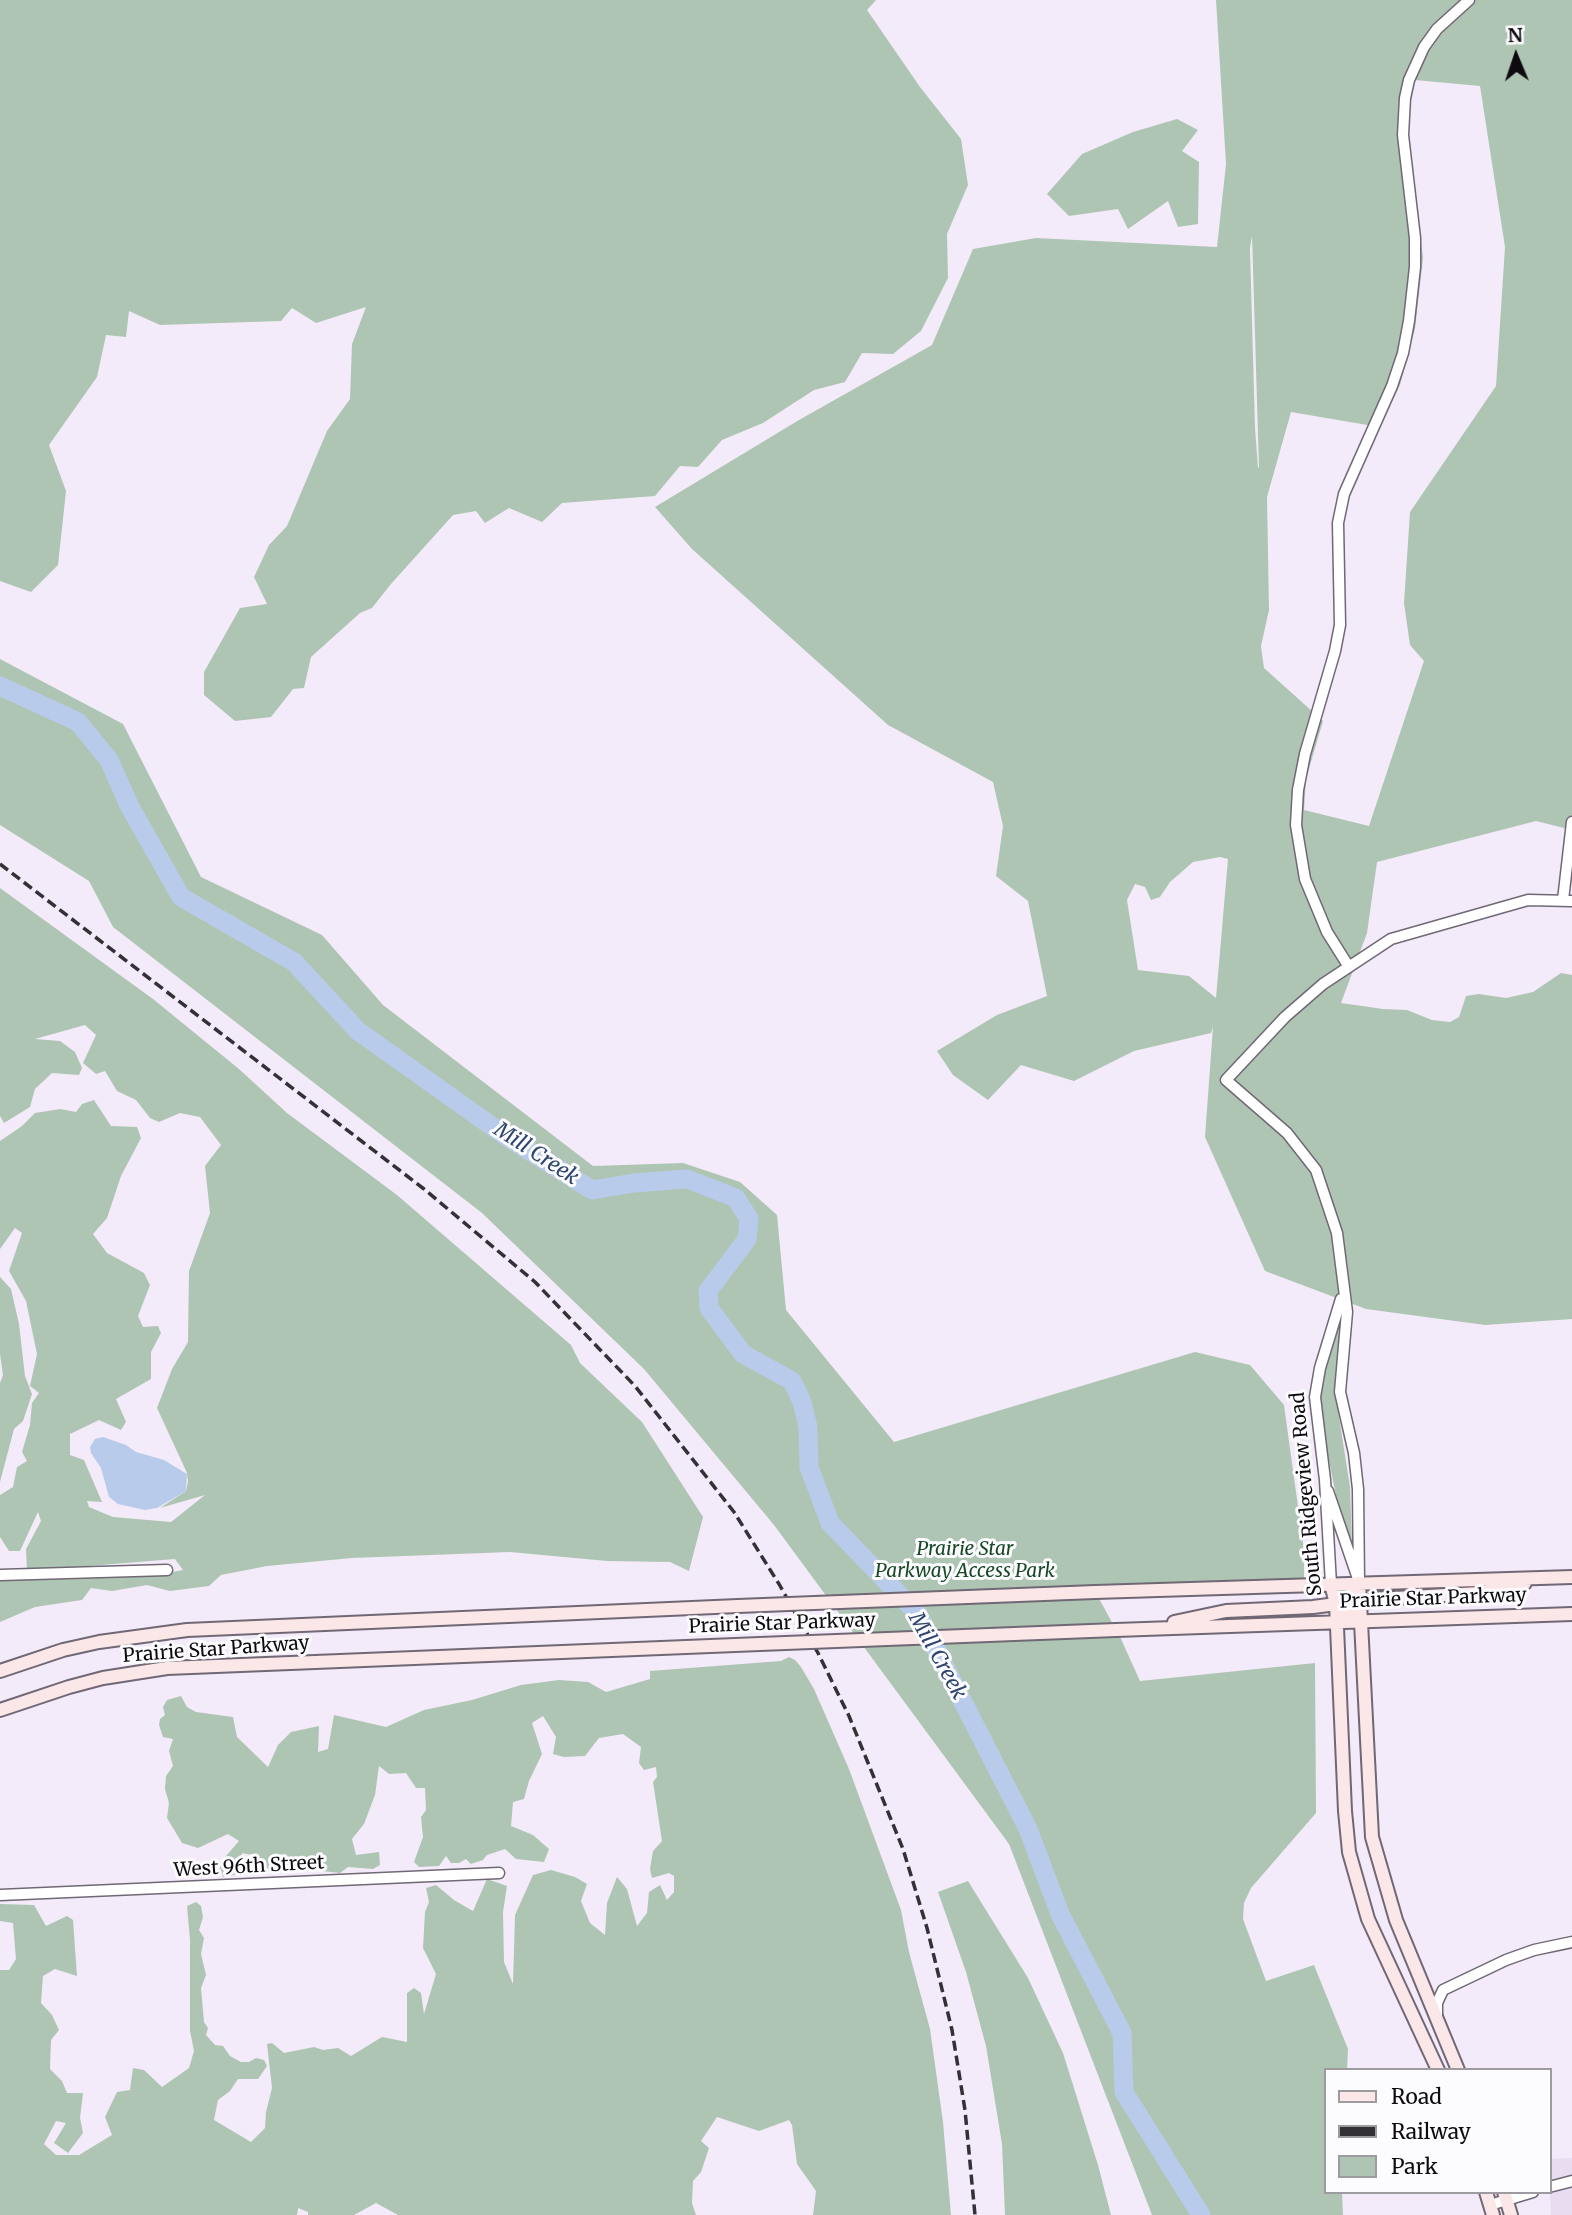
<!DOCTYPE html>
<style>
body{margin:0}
#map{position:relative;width:1572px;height:2215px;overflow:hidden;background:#f3ebf9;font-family:Merriweather,serif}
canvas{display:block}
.legend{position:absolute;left:1324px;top:2068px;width:228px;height:126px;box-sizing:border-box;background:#fcfbfe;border:2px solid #9d9b9f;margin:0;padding:9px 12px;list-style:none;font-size:21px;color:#0e0b10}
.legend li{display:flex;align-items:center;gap:14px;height:35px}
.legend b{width:35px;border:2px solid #9d9b9f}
.north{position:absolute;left:1481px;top:21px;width:70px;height:70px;-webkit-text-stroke:5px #fcfbfe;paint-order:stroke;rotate:358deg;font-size:19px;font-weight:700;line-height:28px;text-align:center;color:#0e0b10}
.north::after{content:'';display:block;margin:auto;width:24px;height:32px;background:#0e0b10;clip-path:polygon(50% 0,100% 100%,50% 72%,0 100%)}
</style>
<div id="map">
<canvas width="1572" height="2215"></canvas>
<ul class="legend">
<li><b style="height:9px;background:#fce7e8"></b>Road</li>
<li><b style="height:9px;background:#333036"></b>Railway</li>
<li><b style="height:19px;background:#afc5b3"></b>Park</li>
</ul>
<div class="north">N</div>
</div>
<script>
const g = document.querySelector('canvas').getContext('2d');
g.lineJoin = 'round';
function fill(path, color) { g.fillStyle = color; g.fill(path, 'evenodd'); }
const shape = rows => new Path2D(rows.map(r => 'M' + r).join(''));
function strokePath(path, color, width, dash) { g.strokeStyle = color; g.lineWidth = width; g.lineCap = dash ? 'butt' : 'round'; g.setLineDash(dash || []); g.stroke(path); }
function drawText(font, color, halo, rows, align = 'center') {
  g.font = font + ' Merriweather,serif'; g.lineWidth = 6; g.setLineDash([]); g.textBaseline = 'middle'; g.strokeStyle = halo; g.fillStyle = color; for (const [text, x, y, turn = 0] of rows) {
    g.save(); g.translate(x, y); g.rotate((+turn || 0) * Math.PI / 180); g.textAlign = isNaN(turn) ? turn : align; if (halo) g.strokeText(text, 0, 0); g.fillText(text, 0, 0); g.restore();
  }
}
fill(shape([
 [1572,2158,1572,2215,1551,2215,1549,2159]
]), '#e8dcf1');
fill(shape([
 [0,0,876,0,867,10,920,87,961,139,968,185,947,234,948,278,921,331,893,354,862,353,845,382,814,390,763,423,722,440,698,467,680,466,655,496,562,503,542,522,509,508,485,523,476,511,453,515,391,584,372,608,360,613,311,657,304,688,293,689,271,717,235,721,204,695,204,672,240,608,267,604,254,577,269,545,287,526,327,431,350,399,352,344,366,307,316,323,292,308,281,321,160,325,129,311,126,337,106,335,97,377,49,445,66,491,58,565,31,592,0,581],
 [1216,0,1572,0,1572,830,1536,821,1377,862,1367,933,1341,1003,1383,1009,1407,1010,1432,1020,1450,1022,1459,1017,1466,996,1479,994,1506,998,1533,992,1561,973,1572,975,1572,1319,1485,1325,1366,1309,1265,1271,1205,1137,1213,1027,1211,1033,1134,1051,1074,1081,1021,1065,988,1100,953,1075,937,1051,997,1015,1047,996,1028,901,996,876,1003,826,993,782,888,725,692,549,655,507,799,420,932,345,973,249,1036,238,1217,247,1226,164],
 [1415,80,1480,86,1505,247,1496,386,1410,512,1404,603,1410,645,1424,661,1369,826,1304,810,1306,779,1323,721,1264,668,1261,646,1269,610,1267,497,1291,412,1379,427,1400,385,1415,329,1423,258,1407,121],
 [1252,236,1259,467,1258,468,1255,428,1250,248],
 [1220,857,1228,859,1216,998,1189,976,1138,970,1127,900,1135,884,1145,887,1151,900,1160,897,1170,882,1193,862],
 [1177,119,1198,130,1182,151,1199,162,1198,224,1178,227,1168,201,1128,229,1118,209,1069,216,1047,194,1082,154,1133,132],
 [0,659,123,724,201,877,322,935,383,1005,593,1166,683,1163,740,1182,777,1215,786,1310,894,1442,1195,1352,1250,1365,1284,1405,1304,1550,1304,1586,1096,1593,1121,1639,1140,1681,1315,1663,1316,1813,1251,1888,1244,1903,1243,1919,1266,1981,1314,1965,1348,2049,1347,2070,1325,2070,1325,2192,1342,2192,1343,2215,1152,2215,1009,1844,774,1525,644,1369,482,1213,113,927,89,881,0,825],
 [0,888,153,999,239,1069,287,1113,397,1195,571,1345,580,1363,642,1422,703,1517,689,1571,670,1562,607,1561,510,1552,352,1558,267,1566,221,1575,209,1586,170,1591,147,1585,112,1591,91,1588,82,1600,35,1607,0,1622,0,1581,27,1577,167,1573,183,1570,175,1559,27,1571,26,1549,41,1521,38,1512,20,1551,9,1551,0,1537,0,1495,13,1487,17,1467,27,1461,22,1452,30,1425,32,1403,39,1393,30,1386,37,1354,26,1301,9,1271,22,1233,15,1228,0,1249,0,1141,22,1126,35,1113,60,1109,76,1112,82,1104,94,1100,111,1126,137,1127,141,1138,121,1176,107,1218,93,1234,107,1253,144,1273,150,1285,138,1316,143,1327,158,1326,161,1333,151,1352,151,1379,116,1399,126,1422,121,1430,99,1420,70,1434,70,1455,84,1460,102,1502,87,1501,89,1507,113,1517,171,1522,205,1495,160,1508,186,1491,188,1482,187,1473,157,1408,172,1369,188,1342,189,1271,210,1213,205,1166,221,1145,200,1117,180,1113,159,1122,150,1118,136,1100,117,1091,105,1071,96,1074,83,1063,96,1035,85,1025,35,1039,60,1041,75,1052,82,1068,79,1075,52,1073,35,1089,30,1107,4,1123,0,1116],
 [0,1277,11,1289,19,1324,25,1376,32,1394,23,1421,14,1429,0,1482,0,1383,3,1375,0,1354],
 [1339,1318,1342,1318,1336,1398,1350,1487,1352,1547,1336,1495,1324,1437,1319,1405,1324,1371],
 [789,1657,795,1660,801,1667,814,1689,849,1769,901,1910,909,1952,930,2029,943,2122,951,2215,813,2215,816,2191,797,2164,792,2125,789,2120,759,2131,717,2117,701,2141,709,2148,701,2172,693,2181,692,2203,696,2215,398,2215,376,2203,354,2215,308,2215,308,2212,298,2208,297,2215,0,2215,0,1970,9,1970,16,1959,13,1923,0,1921,0,1904,34,1905,46,1926,67,1916,73,1920,77,1976,55,1969,43,1976,41,2003,52,2015,59,2030,51,2040,50,2069,62,2081,67,2093,83,2093,80,2118,83,2133,68,2153,54,2143,66,2123,56,2121,44,2144,56,2155,79,2155,112,2135,105,2117,117,2092,130,2090,133,2068,144,2070,162,2087,189,2068,194,2051,190,2031,190,1940,187,1906,196,1902,201,1906,203,1917,199,1930,204,1938,201,1954,206,1975,201,1988,204,2022,208,2028,206,2035,215,2045,223,2046,230,2056,241,2062,249,2062,256,2058,264,2060,267,2066,258,2079,238,2079,230,2091,218,2100,214,2120,251,2142,265,2128,266,2112,272,2088,267,2044,272,2043,284,2053,314,2047,323,2050,338,2048,351,2056,382,2037,407,2042,407,1993,414,1988,421,1993,424,2014,436,1974,423,1948,425,1912,429,1902,426,1888,436,1885,454,1900,473,1911,487,1879,507,1886,503,1912,504,1962,513,1984,515,1915,533,1875,551,1870,575,1877,587,1884,581,1901,590,1923,605,1935,607,1903,617,1877,627,1889,637,1926,647,1913,649,1892,660,1885,667,1900,674,1892,674,1876,669,1873,652,1878,650,1869,653,1851,662,1841,653,1782,657,1777,656,1767,644,1770,639,1763,641,1747,623,1734,599,1738,585,1756,564,1757,553,1754,556,1737,543,1716,532,1723,542,1754,529,1781,524,1799,513,1802,511,1826,533,1835,549,1849,544,1862,516,1859,505,1849,487,1855,483,1860,471,1864,466,1859,459,1863,451,1863,446,1856,439,1866,419,1867,414,1862,423,1837,421,1817,426,1810,425,1788,416,1788,406,1773,389,1774,379,1766,375,1795,364,1824,352,1839,356,1855,379,1852,380,1865,373,1869,348,1867,340,1873,305,1869,266,1872,252,1870,252,1855,242,1853,239,1874,223,1877,219,1864,239,1841,228,1834,198,1848,182,1843,167,1818,169,1803,165,1789,166,1776,173,1766,169,1751,173,1739,163,1737,159,1725,160,1719,165,1715,163,1707,167,1700,181,1696,187,1707,196,1712,233,1717,237,1737,268,1767,278,1745,291,1732,319,1726,318,1752,328,1749,334,1715,386,1727,424,1710,472,1700,521,1685,559,1680,588,1682,606,1692,650,1679,650,1671,781,1661],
 [968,1881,1028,1978,1063,2053,1098,2165,1111,2215,1005,2215,1002,2144,986,2046,966,1972,938,1892]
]), '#afc5b3');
fill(shape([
 [103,1437,126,1445,136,1452,164,1460,187,1474,186,1491,157,1508,145,1510,118,1504,109,1497,101,1468,91,1453,90,1447,95,1439]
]), '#b8cbea');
strokePath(shape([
 [0,686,78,722,109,760,130,807,181,897,294,962,358,1031,507,1137,592,1190,634,1183,687,1179,736,1198,749,1219,747,1239,708,1291,709,1308,743,1354,792,1381,802,1402,808,1427,809,1467,830,1523,918,1614,1028,1829,1060,1914,1122,2033,1124,2092,1201,2215]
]), '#b8cbea', 19);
const street = shape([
 [1563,900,1572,822],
 [1349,967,1327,932,1305,879,1296,825,1298,790,1305,754,1335,651,1340,625,1338,523,1344,494,1392,386,1403,353,1409,321,1415,267,1415,238,1403,135,1405,98,1409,80,1424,47,1437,29,1469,0],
 [1328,1491,1357,1576],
 [0,1575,167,1570],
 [1359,1583,1358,1489,1354,1453,1340,1392,1347,1312,1337,1233,1316,1170,1287,1133,1226,1080,1285,1017,1323,984,1391,939,1528,900,1572,901],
 [1331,1584,1325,1480,1315,1397,1320,1368,1341,1299],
 [0,1895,499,1873],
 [1437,2014,1437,2003,1443,1990,1506,1960,1534,1950,1572,1942],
 [1549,2187,1572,2181],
 [1490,2205,1533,2192]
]);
const secondary = shape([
 [1359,1583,1372,1837,1396,1920,1458,2070],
 [1331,1584,1336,1604,1345,1811,1349,1852,1368,1919,1438,2070],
 [1095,1592,1572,1577],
 [1337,1620,1361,1604,1378,1599,1479,1593,1512,1588,1525,1583],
 [1174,1622,1226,1611,1313,1607,1336,1604,1350,1596,1359,1583],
 [1116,1630,1572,1614],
 [0,1671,63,1650,99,1642,187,1630,738,1606],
 [0,1710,69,1687,103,1678,167,1668,760,1644],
 [1486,2192,1493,2215],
 [1504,2192,1511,2215]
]);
strokePath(street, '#706875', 13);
strokePath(secondary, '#706875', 16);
strokePath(street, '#fff', 10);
strokePath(secondary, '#fce7e8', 12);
strokePath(shape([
 [0,864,424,1189,535,1282,635,1386,734,1512,779,1584,818,1653,849,1716,903,1849,927,1928,952,2030,965,2110,975,2215]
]), '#333036', 3.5, [10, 5]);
const secondaryBridge = shape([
 [738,1606,1095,1592],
 [760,1644,1116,1630]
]);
strokePath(secondaryBridge, '#706875', 16, []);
strokePath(secondaryBridge, '#fce7e8', 12);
drawText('19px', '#0e0b10', '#fcfbfe', [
 ["South Ridgeview Road",1307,1494,-95],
 ["Prairie Star Parkway",1433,1599,-2],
 ["Prairie Star Parkway",782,1624,-2],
 ["Prairie Star Parkway",216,1650,-4],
 ["West 96th Street",249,1867,-3]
]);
drawText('italic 19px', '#184826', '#fcfbfe', [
 ["Prairie Star",965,1550],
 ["Parkway Access Park",965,1572]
]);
drawText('italic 21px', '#2d456f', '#fcfbfe', [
 ["Mill Creek",536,1154,33],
 ["Mill Creek",937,1656,61]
]);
</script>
